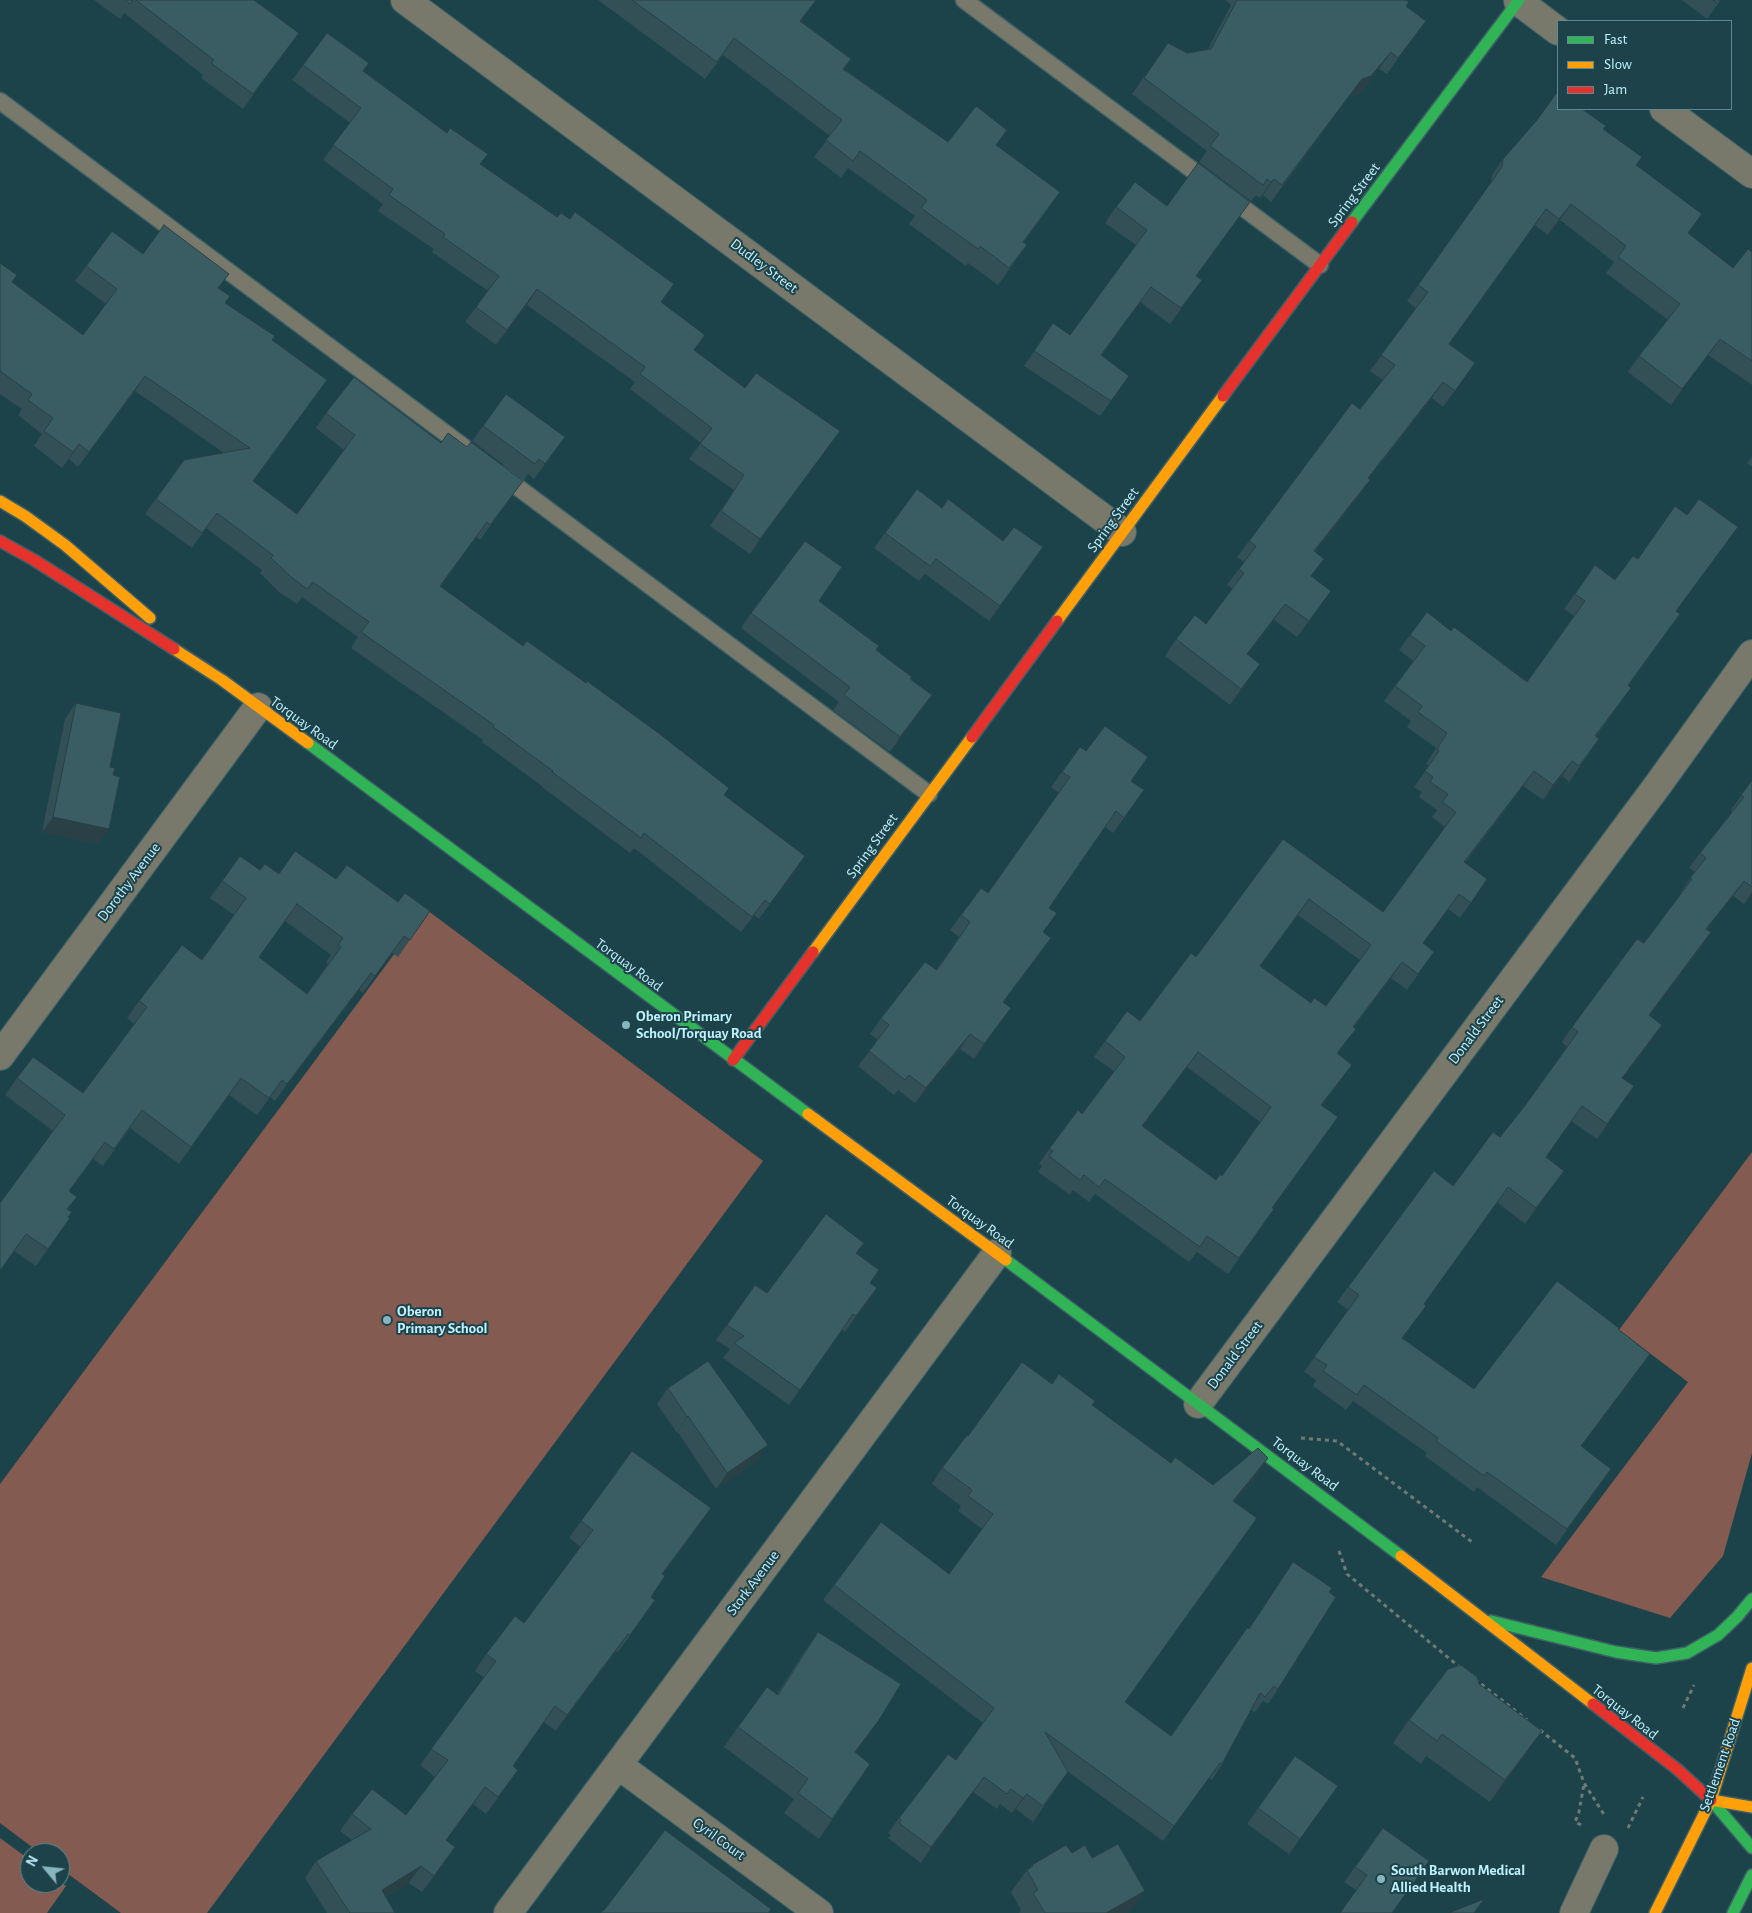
<!DOCTYPE html>
<style>
body{margin:0}
#map{position:relative;width:1752px;height:1913px;overflow:hidden;background:#1d434a;font-family:"Alegreya Sans",sans-serif}
canvas{display:block}
.legend{position:absolute;left:1557px;top:20px;width:175px;height:90px;box-sizing:border-box;background:#1e424a;border:1px solid #5e8892;margin:0;padding:6px 9px;list-style:none;font-size:15px;color:#bef2fe}
.legend li{display:flex;align-items:center;gap:10px;height:25px}
.legend b{width:25px;border:1px solid #5e8892}
.north{position:absolute;left:20px;top:1843px;width:50px;height:50px;box-sizing:border-box;background:#1e424a;border:1px solid #5e8892;border-radius:50%;rotate:298deg;font-size:14px;font-weight:700;line-height:20px;text-align:center;color:#bef2fe}
.north::after{content:'';display:block;margin:auto;width:18px;height:22px;background:#86b5bf;clip-path:polygon(50% 0,100% 100%,50% 72%,0 100%)}
</style>
<div id="map">
<canvas width="1752" height="1913"></canvas>
<ul class="legend">
<li><b style="height:6px;background:#30b455"></b>Fast</li>
<li><b style="height:6px;background:#ff9f0a"></b>Slow</li>
<li><b style="height:6px;background:#e5322d"></b>Jam</li>
</ul>
<div class="north">N</div>
</div>
<script>
const g = document.querySelector('canvas').getContext('2d');
g.lineJoin = 'round';
function fill(path, color) { g.fillStyle = color; g.fill(path, 'evenodd'); }
const shape = rows => new Path2D(rows.map(r => 'M' + r).join(''));
function strokePath(path, color, width, dash) { g.strokeStyle = color; g.lineWidth = width; g.lineCap = dash ? 'butt' : 'round'; g.setLineDash(dash || []); g.stroke(path); }
function drawText(font, color, halo, rows, align = 'center') {
  g.font = font + ' "Alegreya Sans",sans-serif'; g.lineWidth = 4; g.setLineDash([]); g.textBaseline = 'middle'; g.strokeStyle = halo; g.fillStyle = color; for (const [text, x, y, turn = 0] of rows) {
    g.save(); g.translate(x, y); g.rotate((+turn || 0) * Math.PI / 180); g.textAlign = isNaN(turn) ? turn : align; if (halo) g.strokeText(text, 0, 0); g.fillText(text, 0, 0); g.restore();
  }
}
fill(shape([
 [427,910,763,1161,207,1913,121,1913,60,1868,60,1853,40,1853,0,1823,0,1484],
 [1752,1152,1752,1453,1723,1556,1670,1618,1541,1577,1688,1382,1619,1330],
 [0,1838,30,1860,30,1883,60,1882,66,1886,47,1913,0,1913]
]), '#845b51');
const lane = shape([
 [964,0,1320,265],
 [0,101,464,447],
 [500,474,929,794]
]);
const street = shape([
 [405,0,1122,532],
 [1518,1,1558,31],
 [1664,109,1752,174],
 [0,1056,258,707],
 [1198,1404,1660,782,1752,654],
 [618,1765,819,1913],
 [508,1913,997,1253],
 [1574,1913,1604,1849]
]);
const fast = shape([
 [1352,222,1519,0],
 [308,743,808,1114],
 [1006,1260,1401,1556],
 [1491,1621,1616,1652,1656,1658,1687,1653,1718,1635,1737,1617,1752,1599],
 [1711,1800,1752,1848],
 [1733,1913,1752,1875]
]);
const slow = shape([
 [0,501,25,516,65,545,150,618],
 [1057,621,1223,396],
 [174,649,222,680,308,743],
 [813,952,972,737],
 [808,1114,1006,1260],
 [1401,1556,1593,1704],
 [1711,1800,1752,1807],
 [1655,1913,1711,1800,1752,1668]
]);
const jam = shape([
 [1223,396,1352,222],
 [0,541,34,560,174,649],
 [972,737,1057,621],
 [733,1060,813,952],
 [1593,1704,1677,1769,1711,1800]
]);
strokePath(lane, '#3d6067', 19);
strokePath(street, '#3d6067', 30);
strokePath(fast, '#3d6067', 14);
strokePath(slow, '#3d6067', 14);
strokePath(jam, '#3d6067', 14);
strokePath(shape([
 [1301,1438,1337,1441,1472,1542],
 [1339,1551,1347,1574,1462,1669],
 [1475,1679,1527,1720],
 [1683,1708,1694,1685],
 [1540,1730,1575,1758,1584,1783,1605,1816],
 [1581,1825,1575,1822,1579,1812,1584,1784],
 [1628,1828,1643,1797]
]), '#707a74', 3, [4, 4]);
strokePath(lane, '#78796a', 16);
strokePath(street, '#78796a', 28);
strokePath(fast, '#30b455', 11);
strokePath(slow, '#ff9f0a', 11);
strokePath(jam, '#e5322d', 11);
fill(shape([
 [94,0,254,0,288,47,243,109,201,78,203,75,124,13,120,19],
 [598,0,816,0,801,21,851,59,844,69,948,142,1007,130,996,145,1048,209,1024,242,1027,245,998,285,968,263,966,266,909,224,915,216,848,168,841,178,814,157,830,136,723,55,705,79],
 [1225,0,1406,0,1406,6,1414,37,1387,74,1379,69,1360,93,1350,95,1271,202,1263,195,1260,198,1256,195,1251,201,1199,162,1207,151,1132,94,1168,43,1187,53,1208,49,1231,5],
 [1682,0,1721,0,1707,19],
 [303,65,363,71,480,164,661,302,694,350,745,388,840,431,750,554,710,526,734,490,689,459,701,443,630,389,635,382,527,305,496,345,465,322,488,291,432,252,434,249,378,211,383,204,323,160,350,123,292,80],
 [1604,129,1637,166,1688,233,1733,268,1752,252,1752,385,1708,355,1671,405,1628,372,1639,356,1668,320,1606,273,1614,262,1560,220,1548,235,1535,225,1449,344,1475,363,1443,407,1432,398,1369,478,1370,480,1359,496,1315,552,1311,576,1320,607,1297,637,1274,620,1248,654,1249,680,1230,705,1165,656,1176,639,1206,624,1233,589,1227,585,1244,562,1237,557,1249,541,1360,409,1383,380,1370,371,1416,308,1407,301,1491,183,1492,175,1503,159],
 [1250,202,1196,276,1202,280,1170,324,1140,302,1102,355,1129,376,1100,416,1024,366,1053,323,1070,335,1136,245,1105,223,1116,207,1167,206],
 [143,254,219,288,225,303,272,340,327,380,253,481,297,514,344,450,316,428,326,413,441,443,512,496,480,540,476,537,440,587,724,795,805,856,759,919,754,915,741,932,634,848,630,853,542,787,542,786,482,742,483,740,351,648,358,637,302,597,297,604,279,592,260,573,262,570,206,528,192,548,145,514,184,460,224,453,135,391,78,467,69,459,62,468,34,446,42,434,18,415,22,409,0,394,0,263,12,282,83,335,106,304,75,281,86,266],
 [483,426,554,452,534,479,528,474,524,480,472,441],
 [1752,457,1752,467,1747,463],
 [942,508,1032,563,989,621,925,574,919,581,874,548,885,533],
 [1595,565,1615,580,1680,614,1628,686,1620,703,1596,737,1599,739,1569,782,1562,776,1543,800,1523,786,1465,863,1487,879,1460,918,1448,909,1423,943,1434,952,1407,990,1391,978,1354,1027,1356,1029,1337,1054,1341,1080,1322,1105,1272,1208,1274,1209,1228,1274,1197,1252,1189,1262,1095,1194,1089,1202,1073,1190,1070,1195,1038,1172,1042,1166,1039,1164,1049,1149,1082,1114,1114,1071,1094,1057,1105,1041,1140,1021,1196,957,1283,839,1383,912,1445,827,1432,817,1437,810,1419,797,1422,792,1414,787,1429,766,1426,764,1436,748,1407,727,1411,721,1384,701,1413,661,1399,650,1410,635,1451,631,1527,682,1574,616,1564,609],
 [1298,915,1360,960,1326,1006,1310,1003,1260,966],
 [1187,1067,1260,1122,1222,1176,1216,1180,1143,1126],
 [819,601,911,679,932,695,890,752,833,710,839,702,741,628,751,613],
 [76,703,110,767,98,844,42,832,65,719],
 [1080,747,1144,790,1113,833,1105,827,1049,908,1043,932,1040,953,1003,1003,1011,1008,974,1059,960,1049,915,1103,898,1090,894,1095,858,1066,878,1040,870,1034,881,1018,936,970,959,937,950,930,961,915,988,893,1059,793,1051,787],
 [1752,780,1752,896,1744,904,1733,896,1707,929,1701,948,1650,1015,1652,1040,1623,1078,1634,1086,1597,1139,1571,1121,1546,1157,1564,1171,1525,1224,1497,1202,1424,1304,1426,1306,1402,1339,1474,1389,1618,1329,1650,1354,1581,1447,1611,1469,1556,1545,1477,1487,1474,1492,1425,1456,1427,1453,1353,1401,1346,1410,1313,1386,1316,1380,1304,1372,1348,1310,1337,1302,1348,1287,1453,1186,1500,1137,1524,1107,1567,1047,1562,1042,1572,1027,1644,943,1681,894,1680,893,1695,872,1689,868,1700,853,1732,812,1731,810],
 [240,856,260,870,279,874,336,879,398,902,430,911,398,957,392,953,363,993,359,990,275,1101,270,1097,257,1115,229,1095,179,1164,130,1128,103,1166,93,1159,69,1191,68,1217,70,1218,36,1266,14,1251,53,1131,5,1095,17,1078,83,1093,134,1024,127,1018,139,1001,202,960,234,915,210,898],
 [285,921,331,955,326,962,328,964,307,994,259,957],
 [856,1253,879,1270,870,1283,877,1288,845,1332,842,1329,789,1405,723,1358,730,1349,716,1340,755,1285,767,1293],
 [1052,1384,1092,1405,1171,1463,1213,1485,1258,1474,1234,1502,1125,1702,1171,1736,1249,1629,1293,1562,1329,1592,1278,1689,1268,1704,1263,1701,1255,1712,1251,1710,1222,1764,1212,1780,1209,1778,1163,1841,1067,1771,1068,1772,1033,1822,1016,1809,1012,1813,1000,1804,997,1809,973,1792,921,1863,888,1838,891,1835,888,1833,899,1818,956,1760,983,1723,823,1600,834,1585,949,1574,982,1529,958,1511,961,1506,932,1484,942,1468,968,1436],
 [668,1388,758,1460,716,1489,678,1432,677,1433,657,1404],
 [581,1521,699,1525,663,1574,651,1597,655,1600,618,1652,616,1651,556,1731,544,1722,513,1766,518,1770,486,1814,473,1804,446,1840,455,1847,444,1864,422,1892,409,1883,386,1897,395,1913,327,1913,305,1878,316,1861,352,1840,340,1831,352,1814,406,1815,435,1777,420,1765,484,1678,475,1671,486,1654,524,1623,581,1547,569,1538],
 [818,1632,879,1720,855,1753,870,1764,819,1839,784,1813,794,1799,724,1747,738,1727,777,1694,804,1652],
 [1479,1684,1526,1754,1490,1802,1426,1756,1421,1764,1393,1743,1409,1720],
 [1295,1756,1327,1801,1289,1854,1247,1824],
 [1383,1828,1429,1861,1356,1890,1344,1882],
 [1072,1853,1092,1858,1129,1913,1019,1913,1021,1910,1011,1892,1027,1870,1030,1868,1032,1865]
]), '#325056');
fill(shape([
 [1426,21,1414,37,1387,74,1398,58],
 [1391,52,1379,69,1360,93,1350,95,1271,202,1362,79],
 [1274,179,1263,195,1260,198,1271,182],
 [1571,204,1560,220,1548,235,1559,219],
 [537,289,527,305,496,345,507,330],
 [1720,339,1708,355,1671,405,1682,389],
 [145,376,135,391,78,467,89,452],
 [1443,382,1432,398,1356,494,1368,478],
 [840,431,829,447,750,554,760,539],
 [79,444,69,459,62,468,73,452],
 [1370,480,1359,496,1303,567,1314,551],
 [1285,604,1274,620,1236,670,1247,654],
 [1260,664,1249,680,1230,705,1241,689],
 [1631,688,1620,703,1584,752,1595,736],
 [932,695,922,710,890,752,900,737],
 [1572,761,1562,776,1543,800,1553,785],
 [1534,771,1523,786,1453,877,1464,862],
 [53,817,109,829,98,844,42,832],
 [805,856,795,872,759,919,770,904],
 [1744,881,1733,896,1696,944,1706,929],
 [1752,892,1752,896,1744,904],
 [1711,932,1701,948,1639,1030,1649,1015],
 [1051,938,1040,953,992,1017,1003,1002],
 [1402,962,1391,978,1342,1042,1353,1027],
 [371,973,359,990,275,1101,287,1084],
 [1011,1008,1000,1024,974,1059,984,1044],
 [1662,1025,1652,1040,1612,1093,1622,1078],
 [970,1034,960,1049,915,1103,926,1088],
 [1198,1052,1187,1067,1132,1141,1142,1126],
 [1352,1065,1341,1080,1310,1120,1321,1105],
 [1564,1171,1553,1186,1525,1224,1536,1208],
 [877,1288,867,1304,845,1332,856,1316],
 [1650,1354,1640,1369,1570,1462,1581,1446],
 [688,1416,678,1432,677,1433,687,1417],
 [768,1445,758,1460,716,1489,727,1473],
 [1268,1458,1258,1474,1222,1516,1233,1501],
 [711,1508,699,1525,650,1591,662,1574],
 [628,1634,616,1651,556,1731,567,1715],
 [879,1720,865,1740,841,1772,855,1752],
 [1542,1731,1526,1754,1490,1802,1505,1780],
 [984,1777,973,1792,921,1863,931,1847],
 [485,1787,473,1804,434,1857,446,1840],
 [1027,1794,1016,1809,1012,1813,1023,1798],
 [455,1847,444,1864,422,1892,434,1876],
 [421,1866,409,1883,370,1907,382,1890],
 [1145,1891,1129,1913,1106,1913]
]), '#294146');
const building = shape([
 [125,0,133,0,130,4,125,0],
 [136,0,254,0,299,33,253,94,211,63,214,60,136,0],
 [632,0,816,0,800,21,851,59,843,69,948,142,976,106,1007,130,996,145,1060,192,1023,242,1027,245,1009,268,980,246,978,249,921,208,927,200,860,151,853,161,826,140,842,120,734,38,717,62,632,0],
 [1237,0,1406,0,1409,2,1406,6,1426,21,1398,58,1391,52,1371,76,1362,79,1282,185,1274,179,1271,182,1267,179,1263,185,1210,146,1219,134,1144,78,1168,43,1187,53,1211,49,1237,0],
 [1713,0,1720,0,1718,4,1713,0],
 [327,33,369,63,363,71,447,133,450,128,488,154,480,164,557,217,561,213,570,219,575,212,674,284,661,302,705,335,694,350,745,388,756,373,840,431,760,539,721,511,744,475,700,444,712,428,640,374,645,367,537,289,507,330,476,307,499,276,443,237,445,234,389,195,393,189,333,145,361,108,303,65,327,33],
 [1558,91,1558,109,1582,109,1606,126,1603,129,1642,157,1636,165,1702,214,1688,233,1733,268,1748,249,1752,252,1752,361,1720,339,1682,389,1639,356,1680,304,1618,257,1626,246,1571,204,1559,219,1546,209,1449,344,1475,363,1455,391,1443,382,1368,478,1370,480,1314,551,1324,559,1311,576,1331,591,1309,621,1285,604,1247,654,1260,664,1241,689,1176,639,1195,615,1206,624,1244,573,1239,569,1256,546,1249,541,1352,403,1360,409,1395,365,1381,355,1428,292,1418,285,1502,167,1503,159,1537,120,1558,91],
 [1198,163,1250,202,1196,276,1202,280,1181,308,1151,287,1101,355,1129,376,1111,401,1034,351,1053,323,1070,335,1147,230,1116,207,1135,182,1167,206,1198,163],
 [164,225,229,274,218,288,230,296,225,303,275,336,272,340,327,380,253,481,297,514,355,435,326,413,354,377,441,443,448,433,467,447,471,442,523,481,490,525,487,522,440,586,523,646,527,641,586,683,587,681,657,732,729,788,724,795,805,856,770,904,765,900,752,917,644,833,641,838,552,772,553,771,493,727,494,725,361,632,369,622,313,582,307,589,290,576,271,558,273,555,217,513,202,533,156,499,184,460,250,448,145,376,89,452,79,444,73,452,44,431,53,418,28,400,32,394,0,371,0,263,17,275,12,282,83,335,117,289,86,266,112,231,143,254,164,225],
 [506,394,565,437,545,464,539,459,535,464,483,426,506,394],
 [917,489,942,508,948,499,1003,541,1014,527,1043,547,1000,606,936,559,930,566,885,533,917,489],
 [1699,499,1738,527,1676,611,1680,614,1628,685,1631,688,1595,736,1599,739,1579,766,1572,761,1553,785,1534,771,1464,862,1487,879,1471,903,1459,894,1423,943,1434,952,1418,974,1402,962,1353,1027,1356,1029,1337,1053,1352,1065,1321,1105,1338,1117,1272,1208,1274,1209,1239,1258,1207,1236,1200,1247,1105,1179,1099,1187,1084,1175,1080,1180,1049,1156,1053,1151,1049,1149,1078,1110,1082,1114,1125,1057,1105,1041,1127,1011,1140,1021,1191,953,1196,957,1283,839,1383,912,1456,812,1442,802,1448,794,1430,782,1433,777,1425,771,1439,751,1437,749,1447,733,1418,712,1422,706,1395,686,1425,646,1410,635,1427,612,1451,631,1454,627,1527,682,1585,601,1575,594,1595,565,1615,580,1633,556,1638,559,1675,506,1687,515,1699,499],
 [1309,899,1371,945,1326,1006,1314,998,1311,1003,1260,966,1309,899],
 [1198,1052,1271,1107,1222,1176,1220,1174,1216,1180,1142,1126,1198,1052],
 [805,541,842,567,819,601,879,646,876,650,912,677,910,679,932,695,900,737,844,695,850,687,751,613,805,541],
 [76,703,121,713,110,767,115,768,113,775,120,777,109,829,53,817,76,703],
 [1105,726,1148,757,1131,781,1144,790,1124,818,1116,811,1049,908,1057,913,1043,932,1051,938,1003,1002,1011,1008,984,1044,970,1034,926,1088,909,1075,905,1080,869,1051,889,1025,881,1018,925,962,937,970,970,922,961,915,981,888,988,893,1070,777,1062,772,1080,747,1086,751,1105,726],
 [1752,780,1752,887,1744,881,1706,929,1711,932,1649,1015,1662,1025,1622,1078,1634,1086,1607,1124,1582,1106,1546,1157,1564,1171,1536,1208,1508,1187,1424,1304,1426,1306,1402,1338,1474,1389,1557,1281,1619,1328,1618,1329,1650,1354,1581,1446,1611,1469,1567,1529,1487,1472,1484,1476,1436,1441,1438,1438,1364,1385,1357,1395,1323,1371,1327,1365,1314,1357,1359,1295,1348,1287,1434,1171,1453,1186,1493,1132,1500,1137,1524,1107,1578,1032,1572,1027,1637,939,1644,943,1692,879,1690,878,1706,858,1700,853,1744,797,1741,795,1752,780],
 [295,851,336,879,347,865,398,902,405,893,430,911,410,940,404,936,375,976,371,973,287,1084,282,1080,269,1098,241,1078,191,1147,142,1110,114,1149,105,1142,69,1191,77,1197,67,1209,72,1212,68,1217,70,1218,48,1249,26,1234,0,1271,0,1203,65,1115,17,1078,33,1057,83,1093,147,1007,139,1001,182,945,202,960,246,898,222,881,240,856,260,870,265,864,279,874,295,851],
 [297,904,343,938,338,945,341,947,307,994,259,957,297,904],
 [826,1214,864,1243,856,1253,879,1270,870,1283,877,1288,856,1316,853,1314,800,1390,734,1343,744,1336,727,1325,755,1285,767,1293,826,1214],
 [708,1361,768,1445,727,1473,688,1416,687,1417,668,1388,708,1361],
 [1022,1362,1052,1384,1059,1374,1095,1401,1092,1405,1171,1463,1175,1457,1213,1485,1258,1448,1268,1458,1233,1501,1257,1518,1125,1702,1171,1736,1247,1628,1249,1629,1293,1562,1332,1588,1329,1592,1336,1597,1278,1689,1274,1686,1265,1697,1260,1693,1222,1764,1220,1763,1174,1826,1045,1732,1068,1772,1043,1806,1027,1794,1023,1798,1011,1789,1007,1794,984,1777,931,1847,899,1823,901,1820,899,1818,948,1754,956,1760,994,1708,834,1585,881,1522,949,1574,993,1514,968,1496,972,1490,942,1468,967,1435,968,1436,1022,1362],
 [632,1451,711,1508,662,1574,665,1576,651,1597,655,1600,630,1635,628,1634,567,1715,555,1706,513,1766,518,1770,498,1797,485,1787,446,1840,455,1847,434,1876,421,1866,382,1890,395,1913,349,1913,350,1913,316,1861,371,1829,352,1814,372,1789,406,1815,448,1760,431,1749,496,1661,486,1654,515,1616,524,1623,593,1530,581,1521,632,1451],
 [818,1632,901,1684,879,1720,855,1752,870,1764,832,1819,798,1793,808,1779,738,1727,767,1687,778,1695,818,1632],
 [1461,1665,1477,1677,1479,1684,1542,1731,1505,1780,1442,1734,1437,1741,1409,1720,1448,1669,1461,1665],
 [1295,1756,1338,1786,1300,1839,1258,1808,1295,1756],
 [1383,1828,1429,1861,1392,1913,1340,1913,1367,1875,1355,1867,1383,1828],
 [665,1830,771,1909,769,1913,600,1913,605,1909,665,1830],
 [1118,1844,1145,1891,1106,1913,1045,1913,1033,1893,1038,1890,1027,1870,1033,1866,1032,1865,1066,1845,1072,1853,1085,1845,1092,1858,1118,1844],
 [1484,1899,1474,1913,1449,1913,1484,1899]
]);
fill(building, '#3a5d64');
strokePath(building, '#294146', 1);
for (const [x, y, r, color] of [
 [626,1025,5,"#86b5bf"],
 [387,1320,5,"#86b5bf"],
 [1381,1879,5,"#86b5bf"]
]) { const dot = new Path2D(); dot.arc(x, y, r, 0, 2 * Math.PI); g.fillStyle = color; g.fill(dot); strokePath(dot, '#1e424a', 2); }
drawText('15px', '#bef2fe', '#1e424a', [
 ["Spring Street",1354,195,-53],
 ["Dudley Street",764,266,37],
 ["Spring Street",1113,520,-54],
 ["Torquay Road",304,723,36],
 ["Spring Street",872,846,-54],
 ["Dorothy Avenue",129,882,-53],
 ["Torquay Road",629,965,36],
 ["Donald Street",1476,1030,-53],
 ["Torquay Road",980,1222,36],
 ["Donald Street",1235,1355,-53],
 ["Torquay Road",1305,1464,37],
 ["Stork Avenue",753,1583,-53],
 ["Torquay Road",1625,1712,38],
 ["Settlement Road",1720,1765,-71],
 ["Cyril Court",719,1839,36]
]);
drawText('bold 15px', '#bef2fe', '#1e424a', [
 ["Oberon Primary",636,1016],
 ["School/Torquay Road",636,1033],
 ["Oberon",397,1311],
 ["Primary School",397,1328],
 ["South Barwon Medical",1391,1870],
 ["Allied Health",1391,1887]
], 'left');
</script>
